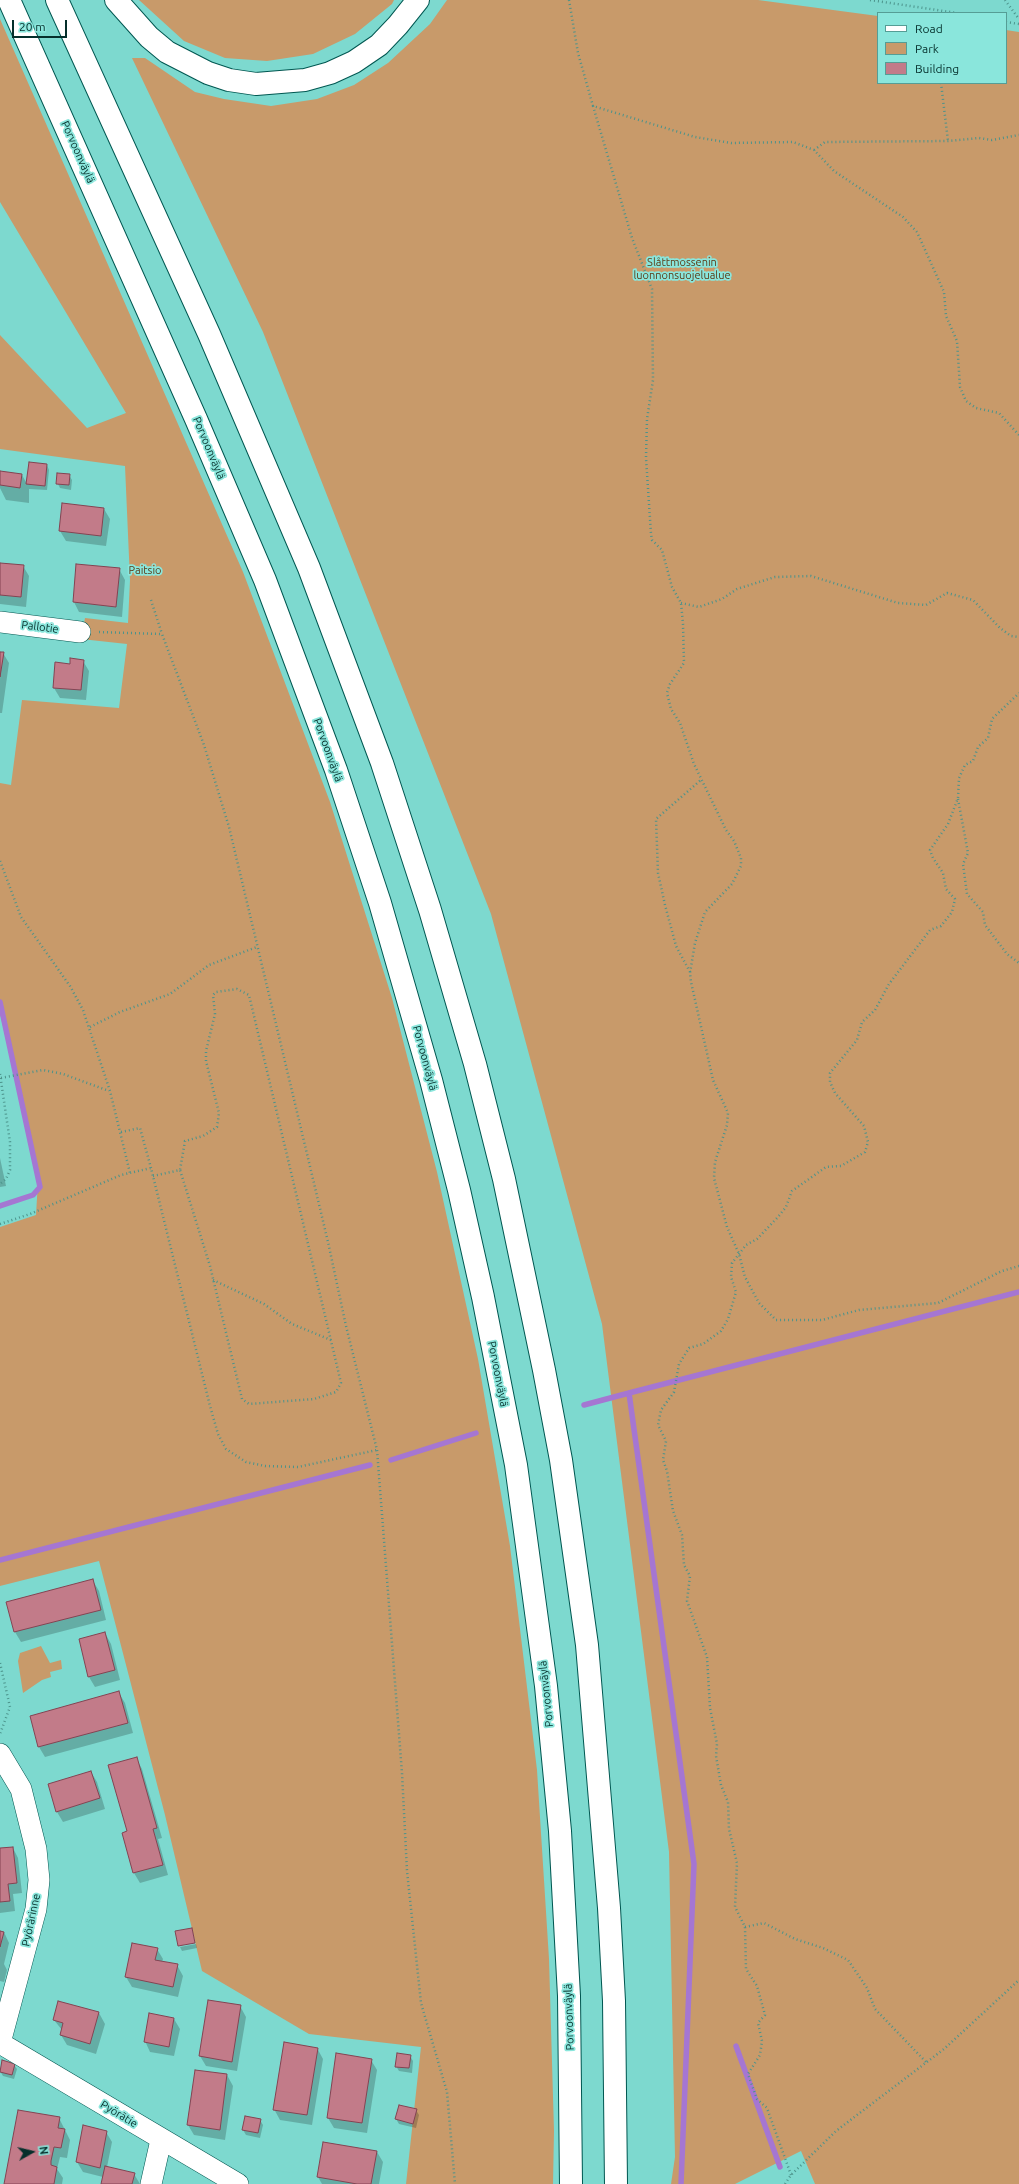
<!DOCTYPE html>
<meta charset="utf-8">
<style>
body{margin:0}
#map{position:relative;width:1019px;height:2184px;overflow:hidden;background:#7dd9cf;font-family:Ubuntu,sans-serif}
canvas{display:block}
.legend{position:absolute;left:877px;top:12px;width:130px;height:72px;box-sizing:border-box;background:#8ae6dc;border:1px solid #559d95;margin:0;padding:5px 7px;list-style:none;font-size:12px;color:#052f2b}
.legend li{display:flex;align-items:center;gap:8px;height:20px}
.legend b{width:20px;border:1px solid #559d95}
.north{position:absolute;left:12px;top:2132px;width:40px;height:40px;-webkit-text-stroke:3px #8ae6dc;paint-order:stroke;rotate:82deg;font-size:11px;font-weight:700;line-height:16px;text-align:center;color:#052f2b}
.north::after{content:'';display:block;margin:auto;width:14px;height:18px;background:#052f2b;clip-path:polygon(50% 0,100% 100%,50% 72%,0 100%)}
.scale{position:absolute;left:12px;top:20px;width:55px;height:18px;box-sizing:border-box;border:2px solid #052f2b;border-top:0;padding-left:5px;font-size:12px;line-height:14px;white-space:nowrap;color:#052f2b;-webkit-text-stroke:3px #8ae6dc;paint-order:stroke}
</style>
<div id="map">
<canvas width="1019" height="2184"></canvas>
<ul class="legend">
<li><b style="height:5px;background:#fff"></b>Road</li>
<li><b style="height:11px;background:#c89a6a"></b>Park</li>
<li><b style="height:11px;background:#c27b89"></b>Building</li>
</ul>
<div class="north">N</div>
<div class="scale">20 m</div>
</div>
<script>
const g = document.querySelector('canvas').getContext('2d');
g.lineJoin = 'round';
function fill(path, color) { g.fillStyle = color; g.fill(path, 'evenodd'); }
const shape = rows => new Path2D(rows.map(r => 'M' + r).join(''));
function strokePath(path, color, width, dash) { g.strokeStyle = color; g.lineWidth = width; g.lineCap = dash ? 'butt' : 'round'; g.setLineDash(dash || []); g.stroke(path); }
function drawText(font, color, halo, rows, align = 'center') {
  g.font = font + ' Ubuntu,sans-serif'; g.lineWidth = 3.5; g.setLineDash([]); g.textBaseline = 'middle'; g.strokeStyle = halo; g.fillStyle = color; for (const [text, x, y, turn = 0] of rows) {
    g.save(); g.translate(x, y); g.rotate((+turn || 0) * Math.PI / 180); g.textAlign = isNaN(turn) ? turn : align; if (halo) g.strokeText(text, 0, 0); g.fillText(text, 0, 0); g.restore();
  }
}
fill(shape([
 [139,0,394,0,392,4,355,34,313,54,267,61,225,58,184,41],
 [447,0,758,0,878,16,878,83,1006,83,1006,30,1019,32,1019,2184,815,2184,801,2151,735,2184,671,2184,675,2157,669,1852,602,1324,491,914,263,332,132,58,145,58,195,92,224,99,271,106,317,99,354,85,388,63,430,24],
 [0,19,243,572,330,802,392,998,437,1172,478,1359,510,1546,537,1770,549,1959,554,2131,553,2184,406,2184,421,2047,309,2034,202,1971,165,1815,99,1561,0,1586,0,1227,36,1215,38,1181,0,1013,0,783,11,785,22,700,119,708,127,644,81,639,85,618,128,623,130,580,125,466,0,449,0,335,87,428,126,413,0,202],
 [41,1646,50,1663,61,1660,62,1669,50,1672,51,1677,42,1680,23,1693,18,1661,20,1653]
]), '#c89a6a');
fill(shape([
 [29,463,47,465,49,470,47,490,29,489,29,503,6,500,0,488,0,472,22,475,27,484],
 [69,475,72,480,71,490,60,488,58,484],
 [104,509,110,519,106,546,66,541,60,531],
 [0,564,23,566,29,576,26,607,0,604],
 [77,565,119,569,125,580,122,617,79,612,74,602],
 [0,653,3,653,9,663,2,713,0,713],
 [83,661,89,671,86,700,60,698,54,688,71,665],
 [0,1158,6,1186,0,1187],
 [93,1581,99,1591,106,1620,21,1642,15,1632,8,1602],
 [105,1633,111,1644,120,1680,95,1687,89,1677],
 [119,1693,125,1703,133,1733,45,1757,39,1747,31,1717],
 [136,1758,142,1769,162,1838,158,1839,168,1875,140,1883,134,1873,129,1832],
 [91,1772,97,1782,105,1809,63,1822,57,1812,49,1785],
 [13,1848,18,1858,22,1893,13,1894,15,1911,0,1913,0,1849],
 [0,1932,4,1932,9,1943,4,1964,7,1970,4,1982,0,1981],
 [196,1944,197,1948,182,1951,180,1947],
 [157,1949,163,1959,162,1962,177,1965,183,1976,178,1997,132,1987,126,1977],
 [240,2006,246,2017,237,2071,206,2066,200,2056],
 [99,2013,105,2024,96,2054,67,2045,61,2035,62,2030,54,2020],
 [174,2019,180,2029,174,2056,150,2052,145,2041],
 [317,2048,323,2059,312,2125,280,2120,274,2109],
 [410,2056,413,2061,412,2073,399,2071,396,2066],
 [371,2060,377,2070,367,2133,334,2128,328,2118],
 [14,2065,17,2069,14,2079,3,2076,0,2071],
 [227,2075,233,2086,225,2140,194,2135,188,2125],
 [416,2110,419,2115,416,2128,399,2124,396,2119],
 [59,2118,70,2140,67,2158,60,2157,57,2169,63,2178,62,2184,6,2184],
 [260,2120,263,2125,260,2138,246,2135,243,2130],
 [106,2132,112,2142,107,2167,134,2174,140,2184,102,2184,103,2177,83,2172,77,2162],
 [377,2152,383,2162,379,2184,322,2184,318,2177]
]), '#0003');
strokePath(shape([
 [0,1002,40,1187,33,1195,0,1206],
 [629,1393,1019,1292],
 [584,1405,629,1393,694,1864,681,2184],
 [391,1460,476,1433],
 [0,1560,370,1465],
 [736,2046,780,2167]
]), '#a576d2', 5.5);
const building = shape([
 [29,462,47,464,45,486,26,484,29,462],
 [0,471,22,474,20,488,0,485,0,471],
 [57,473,70,474,69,485,56,484,57,473],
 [62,503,104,508,101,536,59,531,62,503],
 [0,563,24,565,21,597,0,595,0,563],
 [76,564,120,568,116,607,73,602,76,564],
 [0,652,4,652,0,677,0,652],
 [70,658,84,660,81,690,53,688,55,662,70,664,70,658],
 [93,1579,101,1610,14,1632,6,1602,93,1579],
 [105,1632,115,1670,88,1677,79,1639,105,1632],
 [119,1691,128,1723,38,1747,30,1716,119,1691],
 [137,1757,157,1828,153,1829,163,1865,133,1873,122,1833,127,1831,108,1765,137,1757],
 [91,1771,100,1798,56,1812,48,1784,91,1771],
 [13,1847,17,1883,8,1884,10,1901,0,1902,0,1848,13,1847],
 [192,1928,195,1943,178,1946,175,1931,192,1928],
 [0,1931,4,1932,0,1947,0,1931],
 [132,1943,158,1948,155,1960,178,1964,173,1987,125,1977,132,1943],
 [208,2000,241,2005,232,2062,199,2056,208,2000],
 [58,2001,99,2012,90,2044,60,2035,63,2023,53,2020,58,2001],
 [149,2013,174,2018,169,2047,144,2042,149,2013],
 [284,2042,318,2048,307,2115,273,2110,284,2042],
 [336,2053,372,2059,362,2123,327,2118,336,2053],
 [397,2053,411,2055,409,2068,395,2067,397,2053],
 [2,2060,15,2064,12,2075,0,2072,2,2060],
 [195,2070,227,2074,220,2130,187,2125,195,2070],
 [399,2105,417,2109,413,2124,395,2119,399,2105],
 [18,2110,60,2117,58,2128,65,2129,61,2148,54,2147,51,2161,51,2165,57,2167,54,2184,4,2184,18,2110],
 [245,2116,261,2119,258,2133,242,2130,245,2116],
 [83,2125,107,2131,100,2168,76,2162,83,2125],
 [323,2142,377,2151,371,2184,357,2184,317,2177,323,2142],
 [105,2166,135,2173,132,2184,101,2184,105,2166]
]);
fill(building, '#c27b89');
strokePath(building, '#844352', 1);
const minor = shape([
 [0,622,80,632],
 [0,1754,21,1789,36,1849,39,1880,36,1909,0,2043,238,2184],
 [151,2184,161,2140]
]);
const motorway = shape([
 [9,0,196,419,265,580,336,770,380,903,431,1080,459,1190,483,1297,516,1465,546,1686,560,1831,569,1996,571,2184],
 [57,0,209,334,309,568,382,763,430,910,475,1064,504,1179,544,1370,561,1460,587,1645,609,1908,614,2001,616,2184],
 [116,0,149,37,167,52,208,73,229,80,256,84,305,80,330,73,354,62,379,45,398,25,418,0]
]);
strokePath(minor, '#015751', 22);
strokePath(motorway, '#015751', 24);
strokePath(shape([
 [569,0,578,53,593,106],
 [870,0,957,13],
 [1005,0,1019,19],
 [1006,22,1019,24],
 [941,83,948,141],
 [814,150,825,142,948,141,979,138,992,140,1019,135],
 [1019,435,999,413,976,408,966,401,960,387,957,341,946,316,944,292,917,232,903,217,834,171,814,150,793,142,731,143,695,137,593,106,632,238,652,289,653,380,647,419,646,458,651,534,652,540,662,550,672,587,681,603,683,624,684,663,670,684,667,693,671,709,680,723,694,764,726,830,734,841,741,858,741,866,732,884,705,912,695,943,690,973,691,982,713,1080,728,1113,727,1125,715,1162,714,1178,727,1227,739,1254,745,1277,759,1303,776,1320,822,1320,859,1310,938,1303,1002,1271,1019,1266],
 [151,600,162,634],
 [681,603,699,607,722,599,737,589,775,577,811,576,898,603,926,605,947,593,973,600,1000,628,1011,636,1019,637],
 [99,632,162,634,204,745,229,827,328,1242,346,1326,377,1450,402,1773,407,1871,421,2003,447,2092,455,2184],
 [958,799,968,853,963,864,967,894,983,912,985,925,1007,954,1019,963],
 [0,861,21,917,70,986,83,1010,110,1091,130,1173],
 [690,972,676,946,665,905,658,873,656,819,702,779],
 [90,1027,120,1012,170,994,209,965,257,947],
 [0,1074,10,1142,10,1170,6,1179,0,1184],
 [1,1078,43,1070,63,1074,109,1091],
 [121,1132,140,1128,151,1168],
 [153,1176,180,1170,210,1266,242,1399,249,1404,314,1399,336,1392,341,1383,249,995,237,989,216,992,213,995,215,1014,206,1051,206,1061,219,1113,217,1127,203,1136,185,1141,180,1170],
 [0,1224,30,1214,121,1175,151,1168,210,1406,218,1434,226,1449,246,1462,265,1466,298,1467,377,1450],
 [213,1280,264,1304,292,1324,331,1340],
 [0,1663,10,1707,0,1734],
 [745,1927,764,1923,795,1939,823,1948,848,1960,867,1988,875,2009,927,2063],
 [791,2175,767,2108,757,2099,748,2074,760,2055,762,2041,758,2023,765,2015,757,1986,746,1969,745,1927,735,1907,737,1863,729,1829,728,1802,721,1785,716,1756,717,1744,710,1708,707,1657,687,1601,690,1576,684,1565,682,1535,673,1511,667,1471,663,1460,666,1441,658,1425,661,1410,674,1392,679,1364,689,1348,703,1344,721,1331,728,1319,736,1292,731,1277,732,1263,746,1245,757,1239,778,1217,786,1207,792,1191,826,1167,841,1166,865,1152,868,1142,864,1126,835,1093,830,1082,830,1073,857,1040,862,1022,875,1010,889,984,930,930,941,926,952,912,955,899,946,889,943,873,933,858,930,850,948,824,958,798,959,778,965,765,973,761,978,747,988,738,992,719,1019,693],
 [785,2184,791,2175,836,2131,944,2049,1019,1980]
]), '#4c938b', 2.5, [1, 3]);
strokePath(minor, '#fff', 21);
strokePath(motorway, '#fff', 22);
drawText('11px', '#052f2b', '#8ae6dc', [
 ["Porvoonväylä",78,152,66],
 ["Porvoonväylä",209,448,67],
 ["Pallotie",40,627,7],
 ["Porvoonväylä",328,750,70],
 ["Porvoonväylä",425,1058,75],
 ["Porvoonväylä",498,1374,79],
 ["Porvoonväylä",546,1694,-96],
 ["Pyörärinne",31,1920,-78],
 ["Porvoonväylä",569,2017,-92],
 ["Pyörätie",119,2114,31]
]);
drawText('11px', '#5c3b17', '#8ae6dc', [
 ["Slåttmossenin",682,262],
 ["luonnonsuojelualue",682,275],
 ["Paitsio",145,570]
]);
</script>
